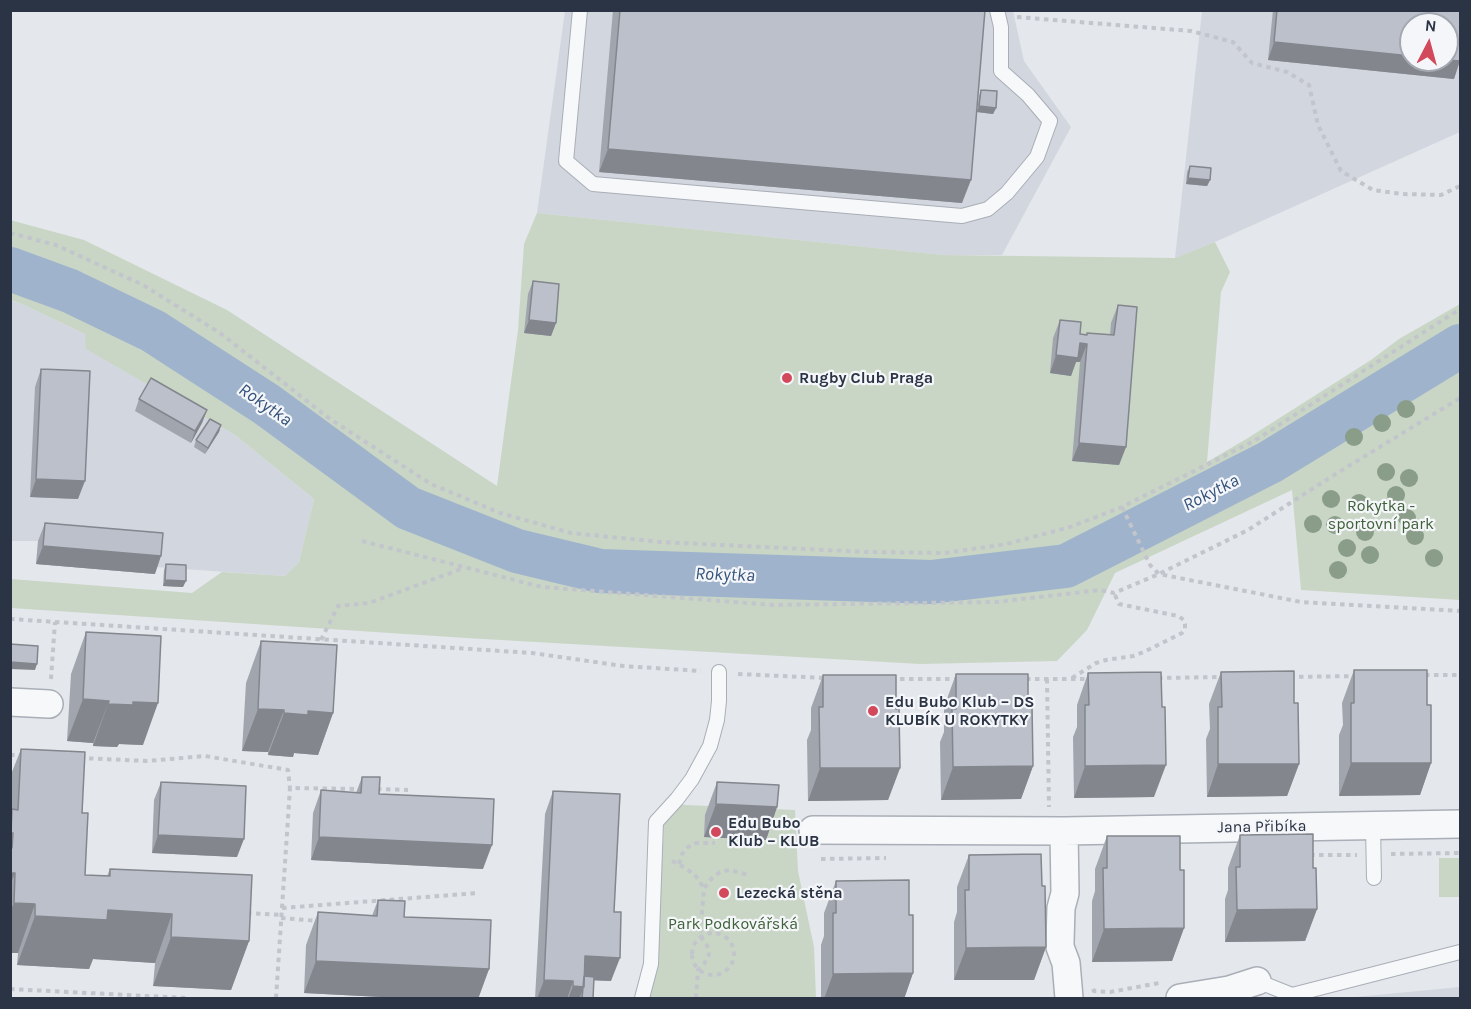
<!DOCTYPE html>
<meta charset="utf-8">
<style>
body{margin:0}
#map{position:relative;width:1471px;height:1009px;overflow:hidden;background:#e4e7ec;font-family:Karla,sans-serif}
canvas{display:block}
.frame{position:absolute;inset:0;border:12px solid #2b3445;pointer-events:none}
.north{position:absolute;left:1399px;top:12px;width:60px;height:60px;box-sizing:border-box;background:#f4f6f9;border:2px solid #a4a8b1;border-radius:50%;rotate:6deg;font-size:16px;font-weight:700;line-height:24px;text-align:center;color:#2b3445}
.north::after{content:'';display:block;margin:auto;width:21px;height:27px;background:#d1495b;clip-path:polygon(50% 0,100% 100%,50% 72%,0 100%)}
</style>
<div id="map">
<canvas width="1471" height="1009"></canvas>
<div class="frame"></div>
<div class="north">N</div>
</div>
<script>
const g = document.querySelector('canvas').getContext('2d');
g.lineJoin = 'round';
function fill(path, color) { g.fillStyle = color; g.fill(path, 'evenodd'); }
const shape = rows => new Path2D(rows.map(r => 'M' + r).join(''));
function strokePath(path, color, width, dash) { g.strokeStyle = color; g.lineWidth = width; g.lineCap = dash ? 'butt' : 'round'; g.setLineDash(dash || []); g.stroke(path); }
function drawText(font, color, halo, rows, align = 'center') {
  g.font = font + ' Karla,sans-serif'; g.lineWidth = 4.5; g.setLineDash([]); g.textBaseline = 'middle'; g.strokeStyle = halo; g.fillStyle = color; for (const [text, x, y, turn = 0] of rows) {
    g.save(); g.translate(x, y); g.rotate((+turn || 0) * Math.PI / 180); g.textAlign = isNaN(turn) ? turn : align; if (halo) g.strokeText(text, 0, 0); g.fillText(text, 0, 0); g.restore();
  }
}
fill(shape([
 [565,11,1013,11,1024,61,1071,127,1002,255,943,255,537,213],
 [1202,11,1460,11,1460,132,1215,242,1175,258],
 [1411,24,1447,24,1447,60,1411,60],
 [10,300,22,304,85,334,87,349,235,435,314,499,299,562,285,576,155,567,155,574,36,564,38,541,11,541],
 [1460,987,1460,998,1345,998]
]), '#d2d6de');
fill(shape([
 [537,213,943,255,1175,258,1215,242,1230,272,1221,292,1207,462,1248,438,1371,360,1399,339,1460,304,1460,600,1301,590,1292,490,1115,573,1087,630,1057,661,920,664,466,638,11,608,11,579,192,593,222,572,285,576,299,562,314,499,235,435,86,349,85,334,22,304,11,300,10,220,84,240,227,310,497,486,518,330,524,244],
 [665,804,795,810,798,871,814,947,816,998,648,998,657,965],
 [1439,858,1460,858,1460,897,1439,897]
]), '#c9d6c5');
strokePath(shape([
 [10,269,70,291,153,331,266,404,408,508,517,551,600,571,931,582,1066,566,1270,462,1460,346]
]), '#9fb4cc', 44);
const service = shape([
 [580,10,566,161,593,184,962,216,988,209,1007,193,1037,157,1050,121,1028,95,1001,71,1001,27,997,10],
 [1373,825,1374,878],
 [1257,981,1292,995,1460,952],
 [642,998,651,964,656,822,677,799,692,779,710,746,717,720,719,701,719,672]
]);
const minor = shape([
 [10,702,49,704],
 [813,830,1064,831,1460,824],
 [1064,831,1065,893,1061,908,1060,942,1060,947,1066,963,1069,998],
 [1180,998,1229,990,1257,981]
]);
strokePath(service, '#a9aeb7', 16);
strokePath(minor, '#a9aeb7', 30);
strokePath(shape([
 [1017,17,1191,31,1233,42,1252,63,1287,72,1309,85,1318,125,1341,171,1373,190,1402,194,1441,195,1460,186],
 [10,233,56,245,143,285,220,333,330,419,431,484,500,513,571,533,661,542,866,552,945,553,1007,544,1070,527,1122,507,1254,441,1460,309],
 [1122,507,1150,565,1159,574,1301,602,1460,611],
 [362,541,542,587,773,605,996,602,1100,590,1114,593,1159,574,1248,530,1334,475,1460,398],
 [10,619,532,653,623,666,701,671],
 [321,640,338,606,369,603,464,568],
 [738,674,826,678],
 [1425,675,1460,675],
 [1290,677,1357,676],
 [1072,678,1096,663,1106,660,1133,656,1144,652,1182,633,1185,629,1185,624,1184,620,1178,616,1119,604,1114,593],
 [1158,678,1222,677],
 [51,679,55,622],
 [891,679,958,679],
 [1026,679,1090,679],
 [1047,679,1049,807],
 [10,755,22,755],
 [80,758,147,761,205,756,288,770,290,788],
 [377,789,408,790],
 [1391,854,1460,853],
 [1310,855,1357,855],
 [821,859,886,858],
 [672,861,679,864,695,875,704,888],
 [679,864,682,854,688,847,696,843,715,843],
 [282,908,478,893],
 [247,913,282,915],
 [281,918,319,921],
 '692 954a21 21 0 1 1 42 0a21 21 0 1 1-42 0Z',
 [10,989,186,998],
 [1093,989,1094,991,1110,992,1159,983],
 [276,998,290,788,360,789],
 [696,998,698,970,704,964,709,955,707,945,700,936,704,888,712,878,720,872,729,870,749,875]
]), '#c2c5cb', 4, [4.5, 4.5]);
strokePath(service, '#f7f8fa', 14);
strokePath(minor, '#f7f8fa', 27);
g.fillStyle = '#899d89';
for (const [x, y] of [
 [1406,409],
 [1382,423],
 [1354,437],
 [1386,472],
 [1409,478],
 [1396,495],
 [1331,499],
 [1359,503],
 [1407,518],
 [1313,524],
 [1335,525],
 [1365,532],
 [1415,536],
 [1347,548],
 [1370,555],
 [1434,558],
 [1338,570]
]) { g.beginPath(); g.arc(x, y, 9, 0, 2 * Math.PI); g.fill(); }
fill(shape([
 [613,10,985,10,962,203,599,172],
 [1273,10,1461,10,1454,79,1268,60],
 [981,90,996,108,993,114,977,112,979,96],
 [1190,166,1210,180,1207,186,1186,184,1187,172],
 [533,281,556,323,551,336,524,333,528,294],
 [1118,305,1126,447,1119,465,1072,461,1080,362,1076,362,1071,376,1050,373,1053,338,1060,320,1080,334,1110,335,1111,323],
 [41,369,78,499,30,497,35,387],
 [139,399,207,410,202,423,191,443,135,411],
 [221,425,219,432,205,454,194,447,196,440],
 [45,523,155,574,36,564,38,541],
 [166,564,183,587,163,586,164,570],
 [86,632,143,745,119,744,117,747,93,746,93,743,67,741,71,674],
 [261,641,333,713,318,755,294,753,293,757,268,755,268,752,242,751,246,683],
 [1354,670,1427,705,1431,763,1420,795,1339,796,1339,735,1343,725,1342,703],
 [1221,672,1294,703,1299,764,1287,796,1207,797,1206,739,1210,729,1209,704],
 [1088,673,1154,797,1074,798,1073,737,1077,727,1077,705],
 [956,674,1028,705,1033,766,1021,799,941,800,940,742,944,732,944,707],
 [823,675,896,709,900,768,888,800,808,801,807,740,811,730,811,708],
 [21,749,82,813,85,875,107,876,110,869,249,941,231,990,153,986,155,963,93,959,89,969,17,965,18,953,10,953,10,777],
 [362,777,379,794,483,869,311,860,313,813,321,790,356,793],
 [161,782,237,857,152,853,154,800],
 [717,782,777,807,766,840,704,837,705,815],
 [553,791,611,981,594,980,593,999,580,999,580,996,579,999,535,999,545,814],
 [1240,835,1313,868,1317,909,1305,941,1225,942,1225,899,1228,890,1228,868],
 [1107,836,1180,870,1184,928,1172,961,1092,962,1092,901,1095,891,1095,869],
 [969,855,1042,886,1046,947,1034,980,954,980,954,922,957,912,957,887],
 [836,881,909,915,913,973,904,999,821,999,821,945,824,936,824,913],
 [378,900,489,969,478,999,420,999,304,993,306,945,318,912,372,916]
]), '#a1a5ae');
fill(shape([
 [1274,42,1411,56,1411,60,1447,60,1460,61,1454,79,1268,60],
 [979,106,996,108,993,114,977,112],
 [608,149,971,180,962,203,599,172],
 [1188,178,1210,180,1207,186,1186,184],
 [529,320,556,323,551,336,524,333],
 [1080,343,1087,344,1080,362,1076,362,1071,376,1050,373,1056,355],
 [207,410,202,423,191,443,195,431],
 [221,425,219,432,205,454,208,448],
 [1079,443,1126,447,1119,465,1072,461],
 [36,479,85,481,78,499,30,497],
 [43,546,161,556,155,574,36,564],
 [165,580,186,581,183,587,163,586],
 [10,662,37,664,35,670,10,669],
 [83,699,109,701,93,743,67,741],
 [133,702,158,703,143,745,119,744,117,747,93,746,108,704],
 [258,709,284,710,268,752,242,751],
 [308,711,333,713,318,755,294,753,293,757,268,755,284,713],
 [1351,763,1431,763,1420,795,1339,796],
 [1218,764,1299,764,1287,796,1207,797],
 [1166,765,1154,797,1074,798,1085,766],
 [1033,766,1021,799,941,800,953,767],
 [820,768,900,768,888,800,808,801],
 [716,804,777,807,766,840,704,837],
 [158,835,244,839,237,857,152,853],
 [319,837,492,845,483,869,311,860],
 [10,873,15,873,10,885],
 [14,903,35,904,18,953,10,953,10,911],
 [1317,909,1305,941,1225,942,1237,910],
 [108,910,172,914,155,963,93,959,89,969,17,965,35,916],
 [1184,928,1172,961,1092,962,1104,929],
 [171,937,249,941,231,990,153,986],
 [1046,947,1034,980,954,980,966,948],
 [585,956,620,958,611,981,583,980],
 [316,961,489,969,478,999,420,999,304,993],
 [913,973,904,999,824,999,833,974],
 [544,980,573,981,567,999,537,999],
 [573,986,584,987,579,999,568,999]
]), '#83868d');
const building = shape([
 [620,10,985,10,971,180,608,149,620,10],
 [1277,10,1461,10,1460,61,1447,60,1447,24,1411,24,1411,56,1274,42,1277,10],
 [981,90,997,91,996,108,979,106,981,90],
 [1190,166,1211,168,1210,180,1188,178,1190,166],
 [533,281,559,284,556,323,529,320,533,281],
 [1118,305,1137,307,1126,447,1079,443,1087,344,1080,343,1078,358,1056,355,1060,320,1081,322,1080,334,1087,335,1087,333,1114,335,1118,305],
 [41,369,90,371,85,481,36,479,41,369],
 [151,378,207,410,195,431,139,399,151,378],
 [210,419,221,425,208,448,196,440,210,419],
 [45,523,163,533,161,556,43,546,45,523],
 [166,564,186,565,186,581,165,580,166,564],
 [86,632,161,636,158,703,133,702,133,705,108,704,109,701,83,699,86,632],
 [261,641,337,645,333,713,308,711,308,715,284,713,284,710,258,709,261,641],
 [10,644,38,646,37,664,10,662,10,644],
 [1354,670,1427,670,1427,705,1431,705,1431,763,1351,763,1351,703,1354,703,1354,670],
 [1294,671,1294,703,1298,703,1299,764,1218,764,1218,707,1222,707,1221,672,1294,671],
 [1161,672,1162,707,1165,707,1166,765,1085,766,1085,705,1089,705,1088,673,1161,672],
 [956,674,1028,674,1028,705,1032,705,1033,766,953,767,952,709,956,709,956,674],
 [823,675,896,675,896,709,899,709,900,768,820,768,819,707,823,707,823,675],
 [21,749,85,752,82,813,88,813,85,875,110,876,110,869,252,875,249,941,171,937,172,914,108,910,107,920,35,916,35,904,14,903,15,873,10,873,10,848,12,848,13,833,11,833,12,809,18,810,21,749],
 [362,777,380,777,379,794,494,799,492,845,319,837,321,790,361,793,362,777],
 [161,782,246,786,244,839,158,835,161,782],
 [717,782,779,785,777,807,716,804,717,782],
 [553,791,620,794,614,912,621,912,620,958,585,956,584,987,573,986,573,981,544,980,553,791],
 [1313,834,1313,868,1316,868,1317,909,1237,910,1236,867,1240,867,1240,835,1313,834],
 [1107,836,1180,836,1180,870,1184,870,1184,928,1104,929,1103,868,1107,868,1107,836],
 [1041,854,1042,886,1045,886,1046,947,966,948,965,890,969,890,969,855,1041,854],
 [909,880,909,915,913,915,913,973,833,974,833,913,836,913,836,881,909,880],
 [378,900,405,901,404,917,491,920,489,969,316,961,318,912,377,916,378,900],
 [584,976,594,977,593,999,582,999,584,976]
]);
fill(building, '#bbc0ca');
strokePath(building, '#83868d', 1.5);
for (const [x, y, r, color] of [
 [787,378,6,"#d1495b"],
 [873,711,6,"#d1495b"],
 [716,832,6,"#d1495b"],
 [724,893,6,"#d1495b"]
]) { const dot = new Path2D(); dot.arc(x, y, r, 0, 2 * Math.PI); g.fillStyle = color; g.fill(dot); strokePath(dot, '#f4f6f9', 2); }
drawText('bold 16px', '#2b3445', '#f4f6f9', [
 ["Rugby Club Praga",799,378],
 ["Edu Bubo Klub – DS",885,702],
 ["KLUBÍK U ROKYTKY",885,720],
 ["Edu Bubo",728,823],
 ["Klub – KLUB",728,841],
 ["Lezecká stěna",736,893]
], 'left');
drawText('16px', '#3f6138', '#f4f6f9', [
 ["Rokytka -",1381,506],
 ["sportovní park",1381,524],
 ["Park Podkovářská",733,924]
]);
drawText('16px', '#2b3445', '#f4f6f9', [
 ["Jana Přibíka",1262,827,-1]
]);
drawText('italic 18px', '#34527a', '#f4f6f9', [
 ["Rokytka",265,405,35],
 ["Rokytka",1211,493,-27],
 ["Rokytka",725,575,2]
]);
</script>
